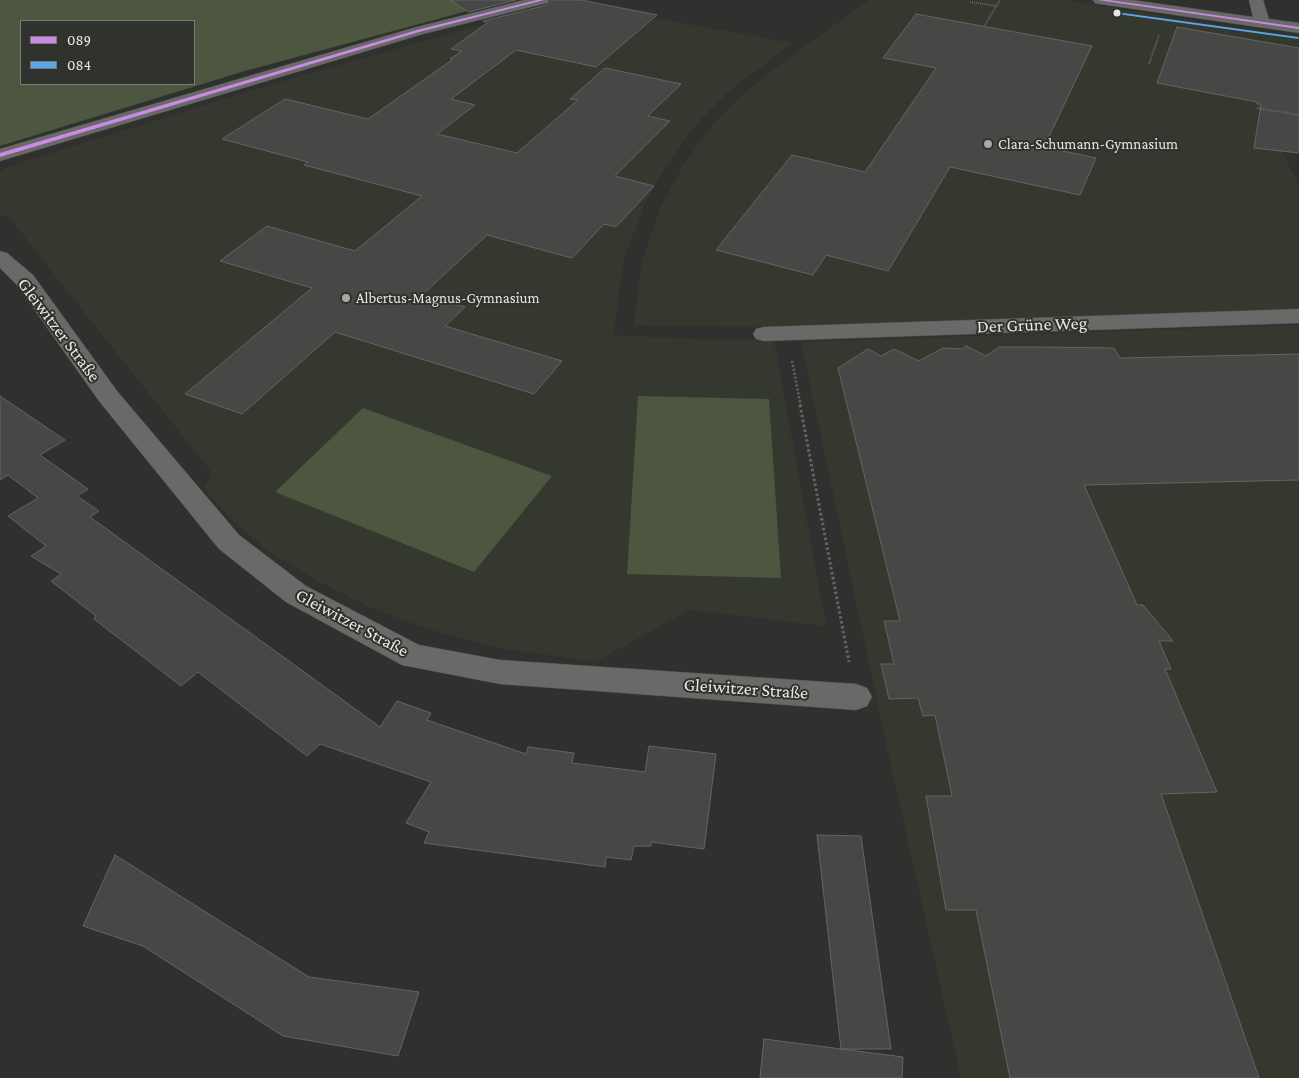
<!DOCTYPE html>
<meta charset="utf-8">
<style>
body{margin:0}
#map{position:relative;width:1299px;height:1078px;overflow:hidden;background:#30312f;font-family:"Crimson Pro",serif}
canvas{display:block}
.legend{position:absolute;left:20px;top:20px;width:175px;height:65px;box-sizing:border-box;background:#30322e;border:1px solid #797b77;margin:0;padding:6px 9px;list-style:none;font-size:15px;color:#e7e8e5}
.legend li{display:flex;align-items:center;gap:10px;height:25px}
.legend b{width:25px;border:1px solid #797b77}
</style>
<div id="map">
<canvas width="1299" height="1078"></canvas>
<ul class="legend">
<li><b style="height:6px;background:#ca8be6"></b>089</li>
<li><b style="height:6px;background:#5aa8eb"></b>084</li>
</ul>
</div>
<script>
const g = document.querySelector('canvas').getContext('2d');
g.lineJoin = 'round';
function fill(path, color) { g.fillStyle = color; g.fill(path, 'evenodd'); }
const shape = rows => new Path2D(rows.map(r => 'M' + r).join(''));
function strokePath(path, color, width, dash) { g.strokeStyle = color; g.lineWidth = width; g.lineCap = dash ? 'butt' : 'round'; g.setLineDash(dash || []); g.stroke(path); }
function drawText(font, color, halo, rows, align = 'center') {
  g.font = font + ' "Crimson Pro",serif'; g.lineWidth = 4; g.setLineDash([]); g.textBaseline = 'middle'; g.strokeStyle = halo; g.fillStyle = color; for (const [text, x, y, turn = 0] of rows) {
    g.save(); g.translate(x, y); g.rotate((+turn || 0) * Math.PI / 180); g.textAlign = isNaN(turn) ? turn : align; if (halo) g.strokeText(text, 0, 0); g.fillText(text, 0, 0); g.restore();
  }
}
fill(shape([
 [581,0,658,14,655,18,793,43,729,91,697,123,668,163,643,207,624,260,613,335,694,339,774,340,826,626,689,610,595,662,506,649,431,630,367,606,314,579,268,551,232,520,204,488,212,473,8,216,0,215,0,171,10,166,266,86,458,31],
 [869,0,1065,0,1223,26,1299,36,1299,119,1264,116,1299,185,1299,309,772,327,634,325,642,261,660,208,684,164,712,125,744,93,779,65],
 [1299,325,1299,1078,961,1078,887,748,801,342]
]), '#34382f');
fill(shape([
 [0,0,508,0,245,71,0,146],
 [21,21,194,21,194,84,21,84],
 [638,396,769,399,781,578,627,574],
 [363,408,552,476,474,572,275,492]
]), '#4d563f');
const building = shape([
 [450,0,516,0,469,12,450,0],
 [551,0,581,0,657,15,596,67,516,50,451,99,475,105,437,134,517,153,578,100,570,99,605,68,681,84,648,116,670,121,615,176,654,186,616,227,604,224,572,258,487,235,422,295,465,307,445,326,562,361,534,394,335,332,242,414,185,394,312,288,220,261,267,226,355,251,422,196,304,165,308,162,222,139,285,99,368,119,452,60,450,59,462,51,451,49,487,23,483,21,547,5,551,0],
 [916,14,1092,46,1044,147,1096,158,1080,195,950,167,888,271,826,255,813,275,716,250,792,155,865,172,936,68,883,58,916,14],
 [1177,27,1299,48,1299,153,1254,148,1261,104,1257,104,1257,102,1157,83,1177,27],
 [966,346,986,356,999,347,1041,347,1114,348,1120,358,1299,354,1299,480,1084,485,1137,605,1143,605,1173,641,1159,641,1171,669,1165,669,1217,792,1161,794,1259,1078,1010,1078,976,910,946,910,926,796,952,796,935,715,923,716,918,698,889,699,881,664,894,664,884,621,900,621,838,368,868,349,881,356,894,349,919,361,943,348,962,349,966,346],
 [0,396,65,440,40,455,88,489,77,496,99,511,90,517,380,727,397,701,431,713,427,720,526,754,528,747,574,753,572,763,645,772,649,746,716,754,704,849,651,842,651,846,634,846,631,860,606,857,605,867,424,843,429,832,406,823,431,782,320,744,307,756,198,672,181,686,94,619,96,616,51,581,61,574,31,556,46,546,8,516,38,498,8,475,0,480,0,396],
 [817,835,861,836,891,1049,841,1049,817,835],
 [115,855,309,977,419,992,398,1056,283,1036,143,946,83,926,115,855],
 [764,1039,903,1057,902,1078,760,1078,764,1039]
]);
fill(building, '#474846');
strokePath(building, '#646563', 1);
const street = shape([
 [524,0,549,0,547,3,423,34,0,161,0,149,413,28,524,0],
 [1093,0,1132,0,1253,17,1249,0,1263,0,1269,19,1299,23,1299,33,1100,4,1095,3,1093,0],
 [0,251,7,253,33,275,117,391,239,535,306,586,419,645,500,660,856,684,867,688,872,697,867,706,856,710,500,684,402,665,286,602,219,549,99,401,17,285,0,268,0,251],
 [1299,309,1299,323,764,341,756,339,753,334,756,329,764,327,1299,309]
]);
strokePath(street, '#4e4f4d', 1);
strokePath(shape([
 [970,2,996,6],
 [985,25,1000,0],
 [1149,64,1159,35],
 [1257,108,1299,115]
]), '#666665', 2, [1, 1]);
strokePath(shape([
 [792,361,801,407]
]), '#666665', 2.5, [2, 2]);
strokePath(shape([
 [800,405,849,662]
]), '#666665', 3, [2.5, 2.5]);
fill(street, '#696968');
fill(shape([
 [537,0,544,0,419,32,0,157,0,153,417,30,537,0],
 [1098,0,1109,0,1299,27,1299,29,1098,0]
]), '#ca8be6');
fill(shape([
 [1116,12,1298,37,1299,39,1117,14,1116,14,1116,12]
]), '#5aa8eb');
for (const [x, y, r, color] of [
 [1117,13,4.5,"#e7e8e5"],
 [988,144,5,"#a7a8a5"],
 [346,298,5,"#a7a8a5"]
]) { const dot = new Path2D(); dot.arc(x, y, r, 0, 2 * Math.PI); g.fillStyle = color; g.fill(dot); strokePath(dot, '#30322e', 2); }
drawText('15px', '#e7e8e5', '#30322e', [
 ["Clara-Schumann-Gymnasium",998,144],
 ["Albertus-Magnus-Gymnasium",356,298]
], 'left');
drawText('18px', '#e7e8e5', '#30322e', [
 ["Der Grüne Weg",1032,325,-2],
 ["Gleiwitzer Straße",59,330,53],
 ["Gleiwitzer Straße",352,623,28],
 ["Gleiwitzer Straße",746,689,4]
]);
</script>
